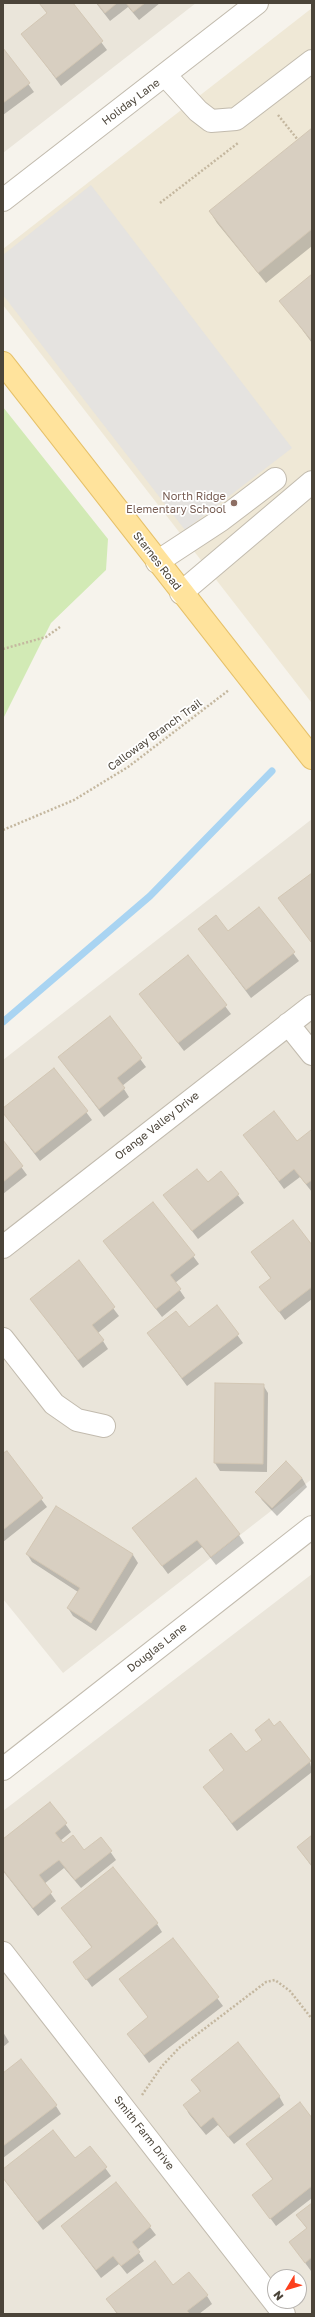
<!DOCTYPE html>
<style>
body{margin:0}
#map{position:relative;width:315px;height:2317px;overflow:hidden;background:#f6f3ec;font-family:"Golos Text",sans-serif}
canvas{display:block}
.frame{position:absolute;inset:0;border:4px solid #4b4439;pointer-events:none}
.north{position:absolute;left:267px;top:2269px;width:40px;height:40px;box-sizing:border-box;background:#fff;border:1px solid #b7b4b0;border-radius:50%;rotate:232deg;font-size:11px;font-weight:700;line-height:16px;text-align:center;color:#4b4439}
.north::after{content:'';display:block;margin:auto;width:14px;height:18px;background:#fc3f1d;clip-path:polygon(50% 0,100% 100%,50% 72%,0 100%)}
</style>
<div id="map">
<canvas width="315" height="2317"></canvas>
<div class="frame"></div>
<div class="north">N</div>
</div>
<script>
const g = document.querySelector('canvas').getContext('2d');
g.lineJoin = 'round';
function fill(path, color) { g.fillStyle = color; g.fill(path, 'evenodd'); }
const shape = rows => new Path2D(rows.map(r => 'M' + r).join(''));
function strokePath(path, color, width, dash) { g.strokeStyle = color; g.lineWidth = width; g.lineCap = dash ? 'butt' : 'round'; g.setLineDash(dash || []); g.stroke(path); }
function drawText(font, color, halo, rows, align = 'center') {
  g.font = font + ' "Golos Text",sans-serif'; g.lineWidth = 3.5; g.setLineDash([]); g.textBaseline = 'middle'; g.strokeStyle = halo; g.fillStyle = color; for (const [text, x, y, turn = 0] of rows) {
    g.save(); g.translate(x, y); g.rotate((+turn || 0) * Math.PI / 180); g.textAlign = isNaN(turn) ? turn : align; if (halo) g.strokeText(text, 0, 0); g.fillText(text, 0, 0); g.restore();
  }
}
fill(shape([
 [3,3,196,3,3,153],
 [312,819,312,1479,63,1673,3,1599,3,1060],
 [312,1574,312,2314,3,2314,3,1811],
 [275,2277,299,2277,299,2301,275,2301]
]), '#eae5da');
fill(shape([
 [312,8,312,702,311,702,3,305,3,249]
]), '#efe8d6');
fill(shape([
 [3,407,108,539,106,570,51,623,3,719]
]), '#d2eab5');
fill(shape([
 [91,185,292,448,185,530,3,295,3,255]
]), '#e5e3e0');
fill(shape([
 [39,3,72,3,107,50,61,86,23,34,48,14],
 [96,3,160,3,139,20,128,7,110,21],
 [3,49,34,92,3,115],
 [312,130,312,246,266,283,217,223,210,212],
 [312,275,312,343,281,301],
 [259,908,299,961,251,998,200,930,228,932],
 [188,957,231,1014,184,1051,140,994],
 [110,1018,146,1067,122,1086,129,1097,104,1117,59,1057],
 [54,1069,92,1120,40,1161,7,1118,3,1109],
 [312,1134,312,1192,300,1177,284,1189,245,1136,297,1142],
 [3,1142,27,1175,3,1194],
 [221,1173,244,1203,198,1239,165,1195,207,1184],
 [153,1203,199,1264,175,1283,185,1298,162,1317,104,1241],
 [312,1246,312,1299,285,1320,261,1287,271,1279,252,1253],
 [78,1262,119,1316,98,1333,108,1349,83,1368,31,1299],
 [217,1307,243,1343,187,1386,148,1333,188,1328],
 [263,1385,268,1393,267,1472,220,1471,215,1463],
 [6,1452,47,1507,3,1542,3,1455],
 [302,1478,307,1487,277,1516,262,1500,257,1492],
 [56,1507,133,1555,138,1563,96,1631,73,1616,68,1608,78,1592,32,1562,27,1554],
 [134,1528,239,1535,244,1543,216,1565,202,1547,168,1574],
 [274,1727,310,1762,312,1772,237,1831,204,1787,225,1771,210,1750,246,1754,263,1741,256,1730],
 [50,1803,71,1832,60,1841,63,1844,84,1851,101,1838,116,1860,81,1888,64,1868,44,1884,56,1901,38,1916,3,1871,3,1840],
 [312,1836,312,1867,298,1847],
 [62,1908,157,1924,162,1932,92,1987,74,1962,92,1948],
 [173,1939,223,2006,149,2063,128,2034,149,2018,121,1980],
 [3,2032,9,2042,3,2047],
 [3,2074,56,2106,61,2114,3,2158],
 [192,2080,279,2096,284,2105,234,2144,218,2125,206,2135,189,2114,184,2105,201,2093],
 [312,2119,312,2198,276,2226,254,2196,273,2180,248,2144],
 [90,2147,111,2176,43,2230,5,2181,3,2170,74,2159],
 [116,2183,156,2235,137,2250,144,2261,127,2274,119,2264,101,2278,62,2226],
 [312,2204,312,2270,311,2271,290,2242,307,2229,297,2215],
 [173,2286,207,2296,212,2304,199,2314,117,2314,107,2299]
]), '#0003');
strokePath(shape([
 [3,1022,150,896,272,771]
]), '#a9d4f2', 7);
const building = shape([
 [39,3,73,3,103,41,56,78,21,34,47,13,39,3],
 [97,3,117,3,105,13,97,3],
 [126,3,145,3,133,12,126,3],
 [3,48,30,83,3,103,3,48],
 [312,128,312,229,258,273,209,211,312,128],
 [312,274,312,341,279,301,312,274],
 [312,873,312,941,311,942,278,898,312,873],
 [259,907,295,952,246,990,198,929,216,915,228,931,259,907],
 [188,955,227,1005,178,1043,139,994,188,955],
 [110,1016,142,1058,117,1078,125,1088,99,1109,58,1057,110,1016],
 [54,1068,88,1111,35,1153,3,1113,3,1108,54,1068],
 [274,1111,297,1141,311,1130,312,1132,312,1180,306,1184,294,1169,279,1181,243,1135,274,1111],
 [3,1140,23,1166,3,1182,3,1140],
 [197,1169,208,1182,221,1171,239,1194,192,1231,163,1195,197,1169],
 [153,1202,195,1255,170,1275,181,1289,156,1309,103,1241,153,1202],
 [293,1220,312,1245,312,1287,279,1312,259,1287,271,1278,251,1252,293,1220],
 [79,1260,115,1307,92,1325,104,1340,78,1360,30,1299,79,1260],
 [217,1305,239,1334,182,1378,147,1333,176,1311,189,1327,217,1305],
 [215,1383,264,1384,263,1464,214,1463,215,1383],
 [7,1451,43,1498,3,1530,3,1453,7,1451],
 [286,1461,302,1478,272,1508,255,1492,286,1461],
 [196,1478,240,1534,211,1557,197,1540,162,1566,132,1528,196,1478],
 [56,1506,133,1554,91,1623,67,1608,80,1588,26,1554,56,1506],
 [269,1719,274,1726,280,1721,311,1761,232,1823,203,1787,224,1770,209,1750,231,1733,246,1752,262,1740,255,1730,269,1719],
 [50,1802,67,1823,55,1833,63,1843,73,1835,84,1850,101,1837,112,1851,75,1880,59,1860,39,1875,52,1892,33,1908,3,1870,3,1839,50,1802],
 [312,1835,312,1866,297,1847,312,1835],
 [113,1867,158,1923,86,1980,73,1962,92,1947,61,1908,113,1867],
 [173,1938,219,1997,144,2055,127,2034,148,2017,119,1979,173,1938],
 [238,2042,280,2096,228,2137,213,2117,201,2127,183,2105,201,2091,191,2080,238,2042],
 [21,2059,57,2105,3,2146,3,2073,21,2059],
 [300,2102,312,2118,312,2186,270,2219,252,2195,273,2179,246,2144,300,2102],
 [53,2130,75,2158,90,2146,107,2167,37,2222,3,2178,3,2169,53,2130],
 [116,2182,151,2226,132,2242,140,2252,121,2266,113,2256,96,2270,61,2226,116,2182],
 [312,2203,312,2257,305,2263,289,2242,307,2228,296,2215,312,2203],
 [155,2261,173,2285,189,2272,208,2295,187,2311,190,2314,118,2314,106,2299,155,2261]
]);
fill(building, '#d8cfc1');
strokePath(building, '#d3c7b4', 1);
const minor = shape([
 [165,75,198,111,211,121,236,119,312,61],
 [3,200,257,3],
 [157,562,221,520,275,479],
 [181,593,312,482],
 [288,1024,312,1054],
 [3,1247,312,1006],
 [3,1339,54,1404,77,1420,104,1426],
 [3,1769,312,1527],
 [3,1953,284,2314]
]);
const major = shape([
 [3,363,312,758]
]);
strokePath(minor, '#c2bbae', 24);
strokePath(major, '#e6c16a', 24);
strokePath(shape([
 [278,115,298,140],
 [160,203,238,143],
 [3,649,46,637,60,627],
 [3,830,74,800,128,767,229,690],
 [142,2095,162,2066,179,2048,266,1982,275,1980,290,1991,312,2019]
]), '#c4b79f', 2.5, [2, 2]);
strokePath(minor, '#fff', 22);
strokePath(major, '#ffe39c', 22);
for (const [x, y, r, color] of [
 [234,503,4,"#8d6e63"]
]) { const dot = new Path2D(); dot.arc(x, y, r, 0, 2 * Math.PI); g.fillStyle = color; g.fill(dot); strokePath(dot, '#fff', 1.5); }
drawText('11px', '#4b4439', '#fff', [
 ["Holiday Lane",131,102,-37],
 ["Starnes Road",157,561,52],
 ["Calloway Branch Trail",155,735,-36],
 ["Orange Valley Drive",157,1126,-38],
 ["Douglas Lane",157,1648,-38],
 ["Smith Farm Drive",144,2133,52]
]);
drawText('11px', '#785e54', '#fff', [
 ["North Ridge",226,497],
 ["Elementary School",226,510]
], 'right');
</script>
